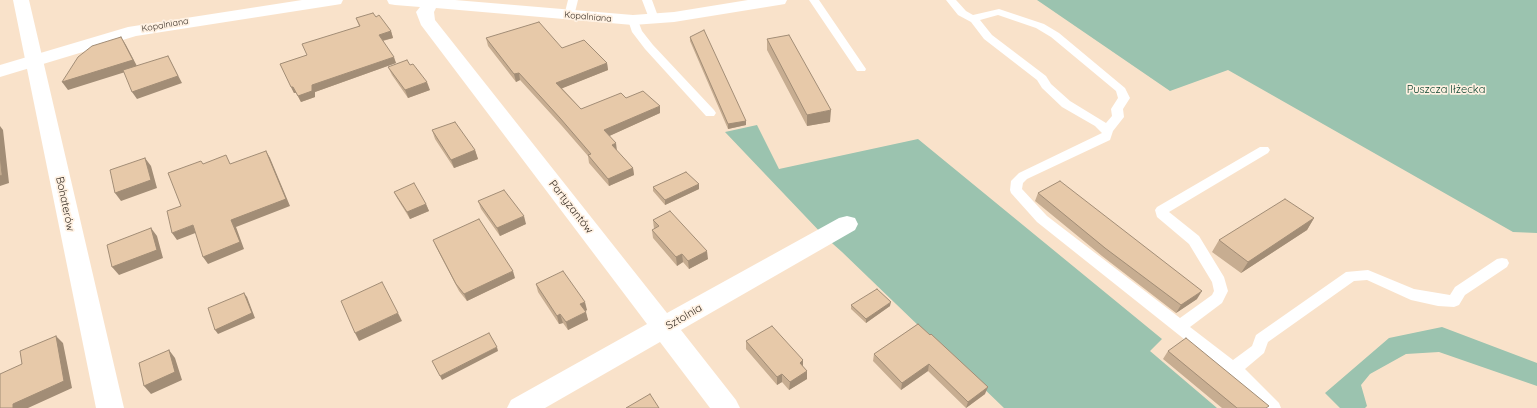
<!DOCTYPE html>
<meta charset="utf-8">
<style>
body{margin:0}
canvas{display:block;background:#f9e2ca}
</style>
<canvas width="1537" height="408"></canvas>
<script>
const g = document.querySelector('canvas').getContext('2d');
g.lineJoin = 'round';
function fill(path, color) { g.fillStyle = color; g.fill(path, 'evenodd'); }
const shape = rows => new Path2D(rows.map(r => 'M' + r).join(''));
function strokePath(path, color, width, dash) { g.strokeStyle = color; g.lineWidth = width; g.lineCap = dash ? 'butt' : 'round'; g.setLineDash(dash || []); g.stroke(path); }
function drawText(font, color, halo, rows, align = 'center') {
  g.font = font + ' Quicksand,sans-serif'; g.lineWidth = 3.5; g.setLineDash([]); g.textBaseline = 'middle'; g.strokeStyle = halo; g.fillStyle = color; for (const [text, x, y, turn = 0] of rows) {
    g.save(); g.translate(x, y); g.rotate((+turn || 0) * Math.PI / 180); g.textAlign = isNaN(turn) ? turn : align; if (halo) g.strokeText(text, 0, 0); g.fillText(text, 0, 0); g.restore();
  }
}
fill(shape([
 [1037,0,1537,0,1537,233,1513,232,1228,70,1170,91],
 [757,125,779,169,918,139,1162,339,1150,351,1217,408,1004,408,842,252,824,236,725,132],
 [1442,327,1537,363,1537,386,1439,352,1406,354,1370,374,1361,385,1367,406,1365,408,1340,408,1325,393,1389,338]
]), '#9bc3af');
fill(shape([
 [568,0,578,0,574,16,569,19,564,16,568,0],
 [642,0,652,0,659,19,658,21,650,21,642,0],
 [809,0,819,0,866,69,865,71,857,71,809,0],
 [946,0,956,0,966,11,973,15,999,9,1044,24,1059,33,1125,88,1130,98,1123,109,1124,117,1113,131,1110,140,1027,179,1023,183,1022,189,1047,216,1180,318,1212,295,1214,291,1212,282,1189,244,1157,217,1155,210,1157,207,1260,147,1268,147,1270,150,1268,153,1169,212,1199,236,1224,277,1228,291,1222,303,1190,327,1233,360,1252,346,1256,335,1346,272,1368,270,1414,289,1450,295,1455,287,1497,259,1502,258,1507,259,1509,263,1507,267,1465,295,1459,305,1454,307,1438,306,1411,300,1367,280,1354,281,1268,342,1264,353,1245,369,1279,403,1281,408,1263,408,1233,378,1037,222,1011,193,1010,190,1011,181,1019,173,1102,133,1095,126,1062,107,1042,88,1037,80,984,39,971,22,958,15,946,0],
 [998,15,1036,28,1051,37,1116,91,1118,98,1111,109,1112,116,1106,123,1070,101,1051,84,1046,76,992,35,980,20,998,15],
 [633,17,637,18,642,31,653,45,714,110,716,113,714,116,706,116,645,49,632,32,628,20,633,17]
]), '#fff');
fill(shape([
 [13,0,29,0,124,408,96,408,13,0],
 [387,0,455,0,633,15,674,12,748,0,787,0,785,4,779,5,674,22,633,25,436,8,434,12,435,20,667,313,839,218,847,216,855,218,858,224,855,230,681,330,736,400,740,408,710,408,660,342,545,408,507,408,511,400,647,324,421,25,416,12,420,7,395,5,389,4,387,0]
]), '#fff');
fill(shape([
 [302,0,343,0,341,4,335,5,136,36,0,77,0,65,128,27,302,0]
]), '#fff');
fill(shape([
 [376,17,391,31,393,38,383,41,396,63,315,92,315,97,301,102,296,93,294,93,280,64,307,55,359,26,356,18],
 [690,37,746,121,746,125,728,129,690,41],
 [486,38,562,48,607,63,608,70,562,88,581,109,626,98,660,113,609,136,617,151,633,168,634,175,609,186,589,163,588,156,562,126,520,80,516,82,488,46],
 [767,39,830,122,807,126,767,50],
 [388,67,430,90,408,98,392,75],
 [432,130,475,150,478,159,454,168,435,139],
 [699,184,699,189,665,205,653,191,653,187],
 [394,192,426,204,429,211,410,219,397,198],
 [1038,193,1197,299,1176,313,1102,256,1035,201],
 [478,201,526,224,500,236,481,209],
 [1314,218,1307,230,1241,273,1212,252,1219,240],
 [653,220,708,259,689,269,683,262,677,266,653,238,652,230,654,229],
 [433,240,515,278,467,301,459,291,436,247],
 [536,284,587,310,585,311,588,320,568,330,563,323,559,324,538,292],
 [851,305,890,306,866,323,851,309],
 [918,324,985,394,966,408,928,371,901,390,873,361,874,354],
 [746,341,803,360,803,367,807,371,807,379,789,390,782,382,777,385,746,349],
 [1168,351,1267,408,1222,408,1163,359]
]), '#c7ad91');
fill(shape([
 [391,31,393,38,381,41,379,35],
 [121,37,126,45,138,68,68,90,62,82],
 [168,56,182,83,137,99,132,92],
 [394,57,396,63,315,92,315,97,301,102,298,96,312,85],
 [607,63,608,70,558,90,556,83],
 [519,73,520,80,516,82,514,74],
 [427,82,430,90,408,98,405,90],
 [291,87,293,87,296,93,294,93],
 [660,106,660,113,605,138,604,130],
 [831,110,830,122,807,126,807,115],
 [746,121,746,125,728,129,728,124],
 [0,126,3,130,9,183,0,186],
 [616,143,617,151,612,145],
 [475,150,478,159,454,168,451,160],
 [266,151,270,158,290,206,236,227,244,249,208,264,203,257,231,220],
 [145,158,151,166,157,188,121,201,115,193],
 [633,168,634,175,609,186,608,179],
 [699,184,699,189,665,205,665,200],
 [426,204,429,211,410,219,407,212],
 [524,216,526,224,500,236,497,228],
 [1314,218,1307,230,1241,273,1248,262],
 [193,225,198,232,177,240,172,233],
 [151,228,157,236,163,258,119,275,112,267],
 [707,251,708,259,689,269,688,261],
 [682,254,683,262,677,266,676,257],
 [513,271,515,278,467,301,464,294],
 [1202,291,1197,299,1176,313,1181,305],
 [244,293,247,297,255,318,218,334,215,330],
 [585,302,587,310,582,313,580,304],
 [891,302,890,306,866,323,866,319],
 [586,312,588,320,568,330,566,322],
 [398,313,402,321,359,341,355,333],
 [560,314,563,323,559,324,557,316],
 [56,336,63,343,72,388,28,408,13,408,13,404],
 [497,347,498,351,442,380,440,376],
 [169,350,175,358,182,380,151,394,144,386],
 [803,360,803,368,800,363],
 [929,364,928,371,901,390,902,383],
 [807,371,807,379,789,390,790,382],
 [782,374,782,382,777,385,777,377],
 [988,387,985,394,966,408,968,402]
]), '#a28d76');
const building = shape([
 [373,13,376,17,379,15,391,31,379,35,394,57,312,85,312,91,298,96,293,87,291,87,280,64,307,55,302,44,360,26,356,18,373,13],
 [539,22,562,48,584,40,607,63,556,83,581,109,621,93,626,98,643,91,660,106,604,130,616,143,612,145,633,168,608,179,588,155,591,154,560,118,519,73,514,74,486,38,539,22],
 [704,30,746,121,728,124,690,37,704,30],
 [789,35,831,110,807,115,767,39,789,35],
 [121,37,133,60,62,82,78,57,92,46,121,37],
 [168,56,178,76,132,92,123,70,168,56],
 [407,60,410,65,413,64,427,82,405,90,388,67,407,60],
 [455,122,475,150,451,160,432,130,455,122],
 [266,151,286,199,231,220,240,242,203,257,193,225,172,233,167,211,181,206,168,173,201,161,203,164,226,155,230,164,266,151],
 [0,154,2,175,0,176,0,154],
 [145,158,151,180,115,193,110,170,145,158],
 [686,172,699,184,665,200,653,187,686,172],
 [1060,181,1202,291,1181,305,1105,248,1038,193,1060,181],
 [414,183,426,204,407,212,394,192,414,183],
 [504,190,524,216,497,228,478,201,504,190],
 [1285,199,1314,218,1248,262,1219,240,1285,199],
 [670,211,707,251,688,261,682,254,676,257,652,230,659,226,653,220,670,211],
 [479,219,513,271,464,294,456,284,433,240,479,219],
 [151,228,157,250,112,267,107,245,151,228],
 [563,271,585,302,580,304,586,312,566,322,560,314,557,316,536,284,563,271],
 [382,282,398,313,355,333,341,301,382,282],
 [877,289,891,302,866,319,851,305,877,289],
 [244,293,252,313,215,330,208,308,244,293],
 [918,324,930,335,931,334,988,387,968,402,929,364,902,383,874,354,918,324],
 [772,326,803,360,800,363,807,371,790,382,782,374,777,377,746,341,772,326],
 [489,333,497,347,440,376,432,361,489,333],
 [56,336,64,381,13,404,13,408,0,408,0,374,22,364,20,351,56,336],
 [1186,338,1269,406,1266,408,1237,408,1168,351,1186,338],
 [169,350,175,372,144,386,139,363,169,350],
 [650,394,659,408,626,408,650,394]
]);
fill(building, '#e7c9a9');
strokePath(building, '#a28d76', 1);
drawText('9px', '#382f26', '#fff1e2', [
 ["Kopalniana",588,17,5],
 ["Kopalniana",165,25,-10]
]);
drawText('11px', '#0c442f', '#fff1e2', [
 ["Puszcza Iłżecka",1446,90]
]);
drawText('11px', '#382f26', '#fff1e2', [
 ["Bohaterów",65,204,78],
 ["Partyzantów",571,207,52],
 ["Sztolnia",684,317,-30]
]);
</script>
